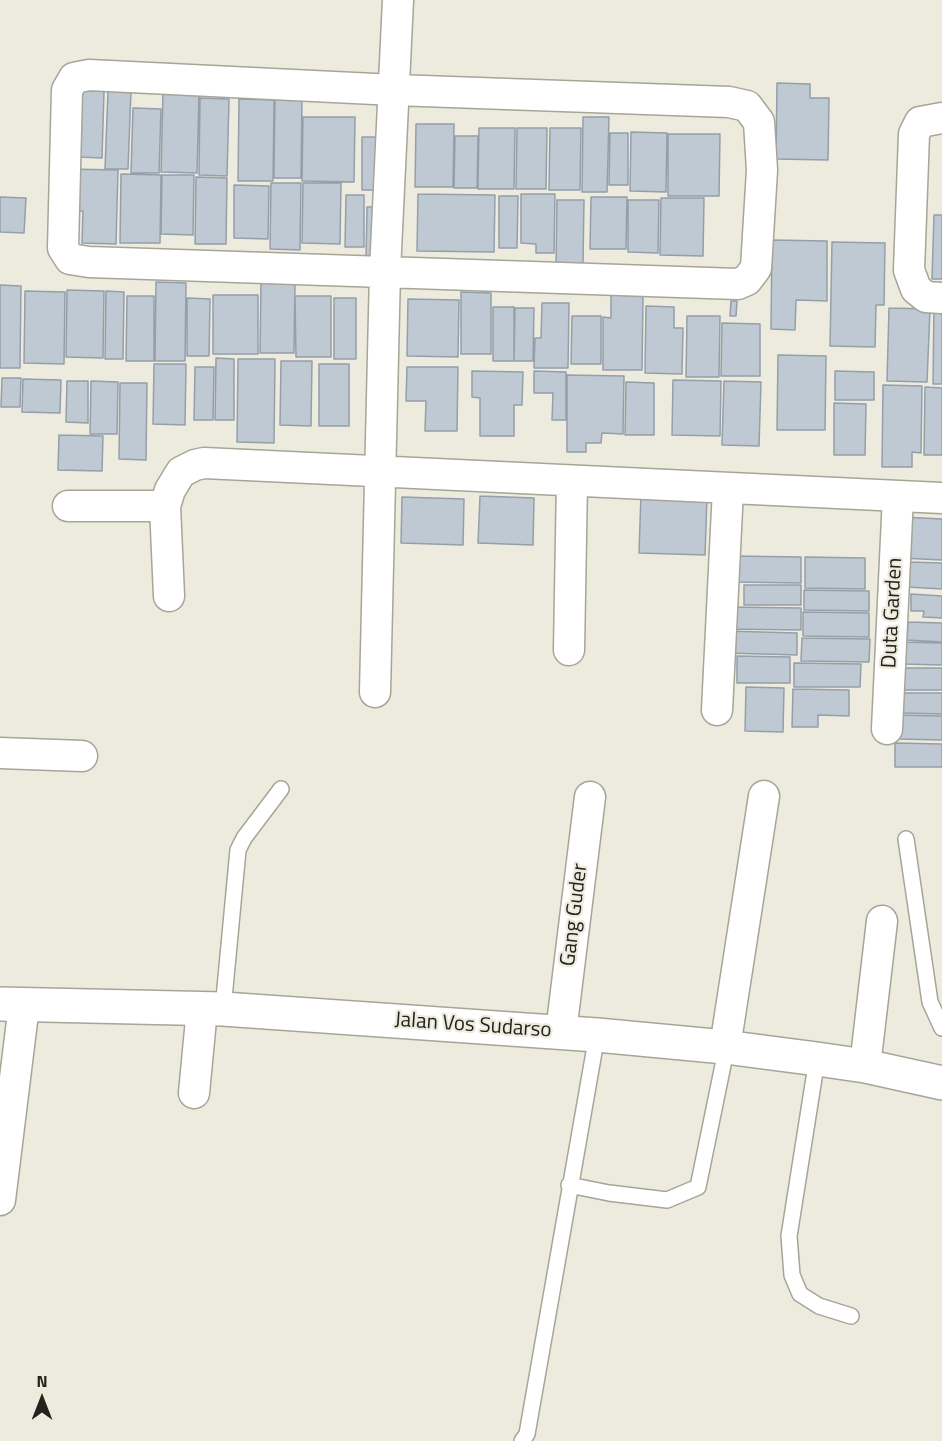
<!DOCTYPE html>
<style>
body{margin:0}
#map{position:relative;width:942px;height:1441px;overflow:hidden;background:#edebdd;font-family:"Titillium Web",sans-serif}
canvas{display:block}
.north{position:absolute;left:12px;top:1369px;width:60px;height:60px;-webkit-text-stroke:4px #edebdd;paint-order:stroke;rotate:0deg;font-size:16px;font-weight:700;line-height:24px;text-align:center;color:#23221d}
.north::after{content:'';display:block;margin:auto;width:21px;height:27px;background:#23221d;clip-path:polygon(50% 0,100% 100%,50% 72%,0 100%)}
</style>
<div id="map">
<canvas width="942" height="1441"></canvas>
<div class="north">N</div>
</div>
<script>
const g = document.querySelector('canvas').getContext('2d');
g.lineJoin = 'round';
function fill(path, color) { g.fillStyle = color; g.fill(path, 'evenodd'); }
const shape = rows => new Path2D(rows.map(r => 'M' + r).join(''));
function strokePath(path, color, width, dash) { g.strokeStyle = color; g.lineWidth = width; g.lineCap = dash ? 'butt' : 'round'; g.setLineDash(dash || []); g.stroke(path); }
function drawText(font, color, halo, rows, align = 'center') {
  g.font = font + ' "Titillium Web",sans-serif'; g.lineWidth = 4.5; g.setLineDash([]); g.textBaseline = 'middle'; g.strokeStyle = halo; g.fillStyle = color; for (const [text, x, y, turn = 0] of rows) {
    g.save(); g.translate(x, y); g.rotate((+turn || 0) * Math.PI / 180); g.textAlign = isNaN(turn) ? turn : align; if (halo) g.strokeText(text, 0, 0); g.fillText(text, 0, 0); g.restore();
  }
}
const building = shape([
 [777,83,810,84,810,98,829,98,828,160,776,159,777,83],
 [80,91,104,91,102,158,78,157,80,91],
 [108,91,131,91,128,169,105,169,108,91],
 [163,94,199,95,197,173,161,172,163,94],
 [275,95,302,95,301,178,274,178,275,95],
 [200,98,229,99,227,176,199,175,200,98],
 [239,99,274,100,273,181,238,181,239,99],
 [133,108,161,109,159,173,131,173,133,108],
 [303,117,355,117,354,182,302,181,303,117],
 [583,117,609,117,607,192,582,192,583,117],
 [416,124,454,124,453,187,415,187,416,124],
 [479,128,515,128,514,189,478,189,479,128],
 [517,128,547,128,546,189,516,189,517,128],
 [550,128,581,128,580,190,549,190,550,128],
 [631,132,667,133,666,192,630,191,631,132],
 [610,133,628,133,628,185,609,185,610,133],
 [668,134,720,134,719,196,668,196,668,134],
 [455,136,478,136,477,188,454,188,455,136],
 [362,137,381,137,381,190,362,190,362,137],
 [67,169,118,170,116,244,82,243,83,211,66,211,67,169],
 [121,174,161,175,160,243,120,243,121,174],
 [162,175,194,175,193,235,161,234,162,175],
 [196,177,227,178,226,244,195,244,196,177],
 [271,183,301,183,300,250,270,249,271,183],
 [303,183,341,183,340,244,302,243,303,183],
 [234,185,269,186,268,239,234,238,234,185],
 [418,194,495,195,494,252,417,251,418,194],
 [521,194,555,194,554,253,536,253,536,244,521,243,521,194],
 [346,195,364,195,364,247,345,247,346,195],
 [499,196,518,196,517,248,499,248,499,196],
 [0,197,26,198,24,233,0,232,0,197],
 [591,197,627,197,626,249,590,249,591,197],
 [661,198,704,198,703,256,660,255,661,198],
 [557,200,584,200,583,263,556,263,557,200],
 [628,200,659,200,658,253,628,252,628,200],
 [367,207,386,207,382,259,366,259,367,207],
 [934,215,942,215,942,279,932,279,934,215],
 [772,240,827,241,827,301,796,300,795,330,771,329,772,240],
 [832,242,885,243,884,305,876,305,875,347,830,346,832,242],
 [261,281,295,282,294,353,260,353,261,281],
 [156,282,186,283,185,361,155,361,156,282],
 [0,285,21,286,20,368,0,368,0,285],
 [67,290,104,291,103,358,66,357,67,290],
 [25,291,65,292,64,364,24,363,25,291],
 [106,291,124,292,123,359,105,359,106,291],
 [461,292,491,293,491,354,461,354,461,292],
 [213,295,258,295,258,354,213,354,213,295],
 [611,295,643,296,642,370,603,370,603,317,611,318,611,295],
 [127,296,154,296,154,361,126,361,127,296],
 [295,296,331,296,331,357,296,357,295,296],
 [187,298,210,299,209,356,187,356,187,298],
 [334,298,356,298,356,359,334,359,334,298],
 [408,299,459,300,458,357,407,356,408,299],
 [731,301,737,301,736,316,730,316,731,301],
 [542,303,569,303,568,368,534,368,535,338,541,338,542,303],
 [646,306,674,307,674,328,683,328,682,374,645,373,646,306],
 [493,307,514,307,514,361,493,361,493,307],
 [515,308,534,308,533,361,514,361,515,308],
 [889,308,930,309,927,382,887,381,889,308],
 [934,308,942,309,942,384,933,384,934,308],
 [572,316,601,316,601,364,571,364,572,316],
 [687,316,720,316,719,377,686,377,687,316],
 [722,323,760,324,760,376,721,376,722,323],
 [778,355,826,356,825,430,777,430,778,355],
 [216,358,234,359,234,420,215,420,216,358],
 [238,359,275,359,274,443,237,442,238,359],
 [281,361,312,361,311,426,280,425,281,361],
 [154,364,186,364,185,425,153,424,154,364],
 [319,364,349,364,349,426,319,426,319,364],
 [195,367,214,367,213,420,194,420,195,367],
 [407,367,458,367,457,431,425,431,426,401,406,401,407,367],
 [472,371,523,372,522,405,514,405,514,436,480,436,480,398,472,397,472,371],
 [534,371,566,372,566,420,552,420,553,393,534,393,534,371],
 [835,371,874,372,874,400,835,400,835,371],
 [567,375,624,376,623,434,602,433,601,443,586,443,586,452,567,452,567,375],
 [2,378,21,378,20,407,1,407,2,378],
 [23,379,61,380,60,413,22,412,23,379],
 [673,380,721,381,720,436,672,435,673,380],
 [67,381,88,381,88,423,66,422,67,381],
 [91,381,118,382,117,434,90,434,91,381],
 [724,381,761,382,759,446,722,445,724,381],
 [626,382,654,383,654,435,625,435,626,382],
 [120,383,147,383,146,460,119,459,120,383],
 [883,385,922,386,921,453,912,452,912,467,882,467,883,385],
 [925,387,942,388,942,455,924,455,925,387],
 [834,403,866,404,865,455,834,455,834,403],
 [59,435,103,436,102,471,58,470,59,435],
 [641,494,707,496,705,555,639,553,641,494],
 [480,496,534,498,533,545,478,543,480,496],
 [402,497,464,499,463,545,401,543,402,497],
 [902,517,942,519,942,560,900,558,902,517],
 [731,556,801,557,801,583,731,582,731,556],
 [805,557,865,558,865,589,805,588,805,557],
 [908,562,942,563,942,589,907,587,908,562],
 [744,585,801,585,801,605,744,605,744,585],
 [804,590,869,591,869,611,804,610,804,590],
 [911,594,942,596,942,618,923,617,924,611,911,611,911,594],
 [726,607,801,608,801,630,726,629,726,607],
 [803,612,869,613,869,637,803,636,803,612],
 [908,622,942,623,942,642,907,640,908,622],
 [726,631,797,633,797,655,725,653,726,631],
 [802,638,870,639,869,662,801,661,802,638],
 [903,642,942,643,942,665,902,664,903,642],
 [737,656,790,657,790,683,737,683,737,656],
 [794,663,861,664,860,687,794,687,794,663],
 [903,668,942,668,942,690,903,690,903,668],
 [746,687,784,688,783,732,745,731,746,687],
 [793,689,849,690,849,716,818,715,818,727,792,727,793,689],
 [903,693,942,693,942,714,902,713,903,693],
 [898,715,942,716,942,740,898,739,898,715],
 [895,743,942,744,942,767,895,767,895,743]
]);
fill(building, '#bec9d3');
strokePath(building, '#949fa9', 1.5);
const lane = shape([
 [906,839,930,1002,942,1028],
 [223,1009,238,850,244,838,281,789],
 [817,1059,789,1236,792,1275,800,1294,819,1306,851,1316],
 [569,1185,609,1193,667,1200,698,1187,723,1065,725,1047],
 [522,1441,527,1434,597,1035]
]);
const street = shape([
 [89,75,395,90,729,102,747,106,759,122,762,170,756,268,747,280,738,284,89,262,70,259,63,248,67,90,74,78,89,75],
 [942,118,920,122,914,134,909,270,916,289,926,297,942,298],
 [68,506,165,506],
 [169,596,165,506,170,490,181,472,195,465,204,463,942,498],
 [569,650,572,481],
 [375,692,385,271,398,0],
 [717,710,728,489],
 [887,729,898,496],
 [0,753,82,756],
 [561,1032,590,797],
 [725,1047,764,796],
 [865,1066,882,921],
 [194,1093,202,1009],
 [0,1200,24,1005]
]);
const secondary = shape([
 [0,1004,223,1009,597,1035,725,1047,817,1059,865,1066,942,1083]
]);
strokePath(lane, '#a6a598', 18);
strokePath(street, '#a6a598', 33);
strokePath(secondary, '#a6a598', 36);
strokePath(lane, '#fff', 15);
strokePath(street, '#fff', 30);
strokePath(secondary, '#fff', 33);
drawText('21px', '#23221d', '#edebdd', [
 ["Duta Garden",893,613,-87],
 ["Gang Guder",575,915,-83],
 ["Jalan Vos Sudarso",473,1026,4]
]);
</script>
